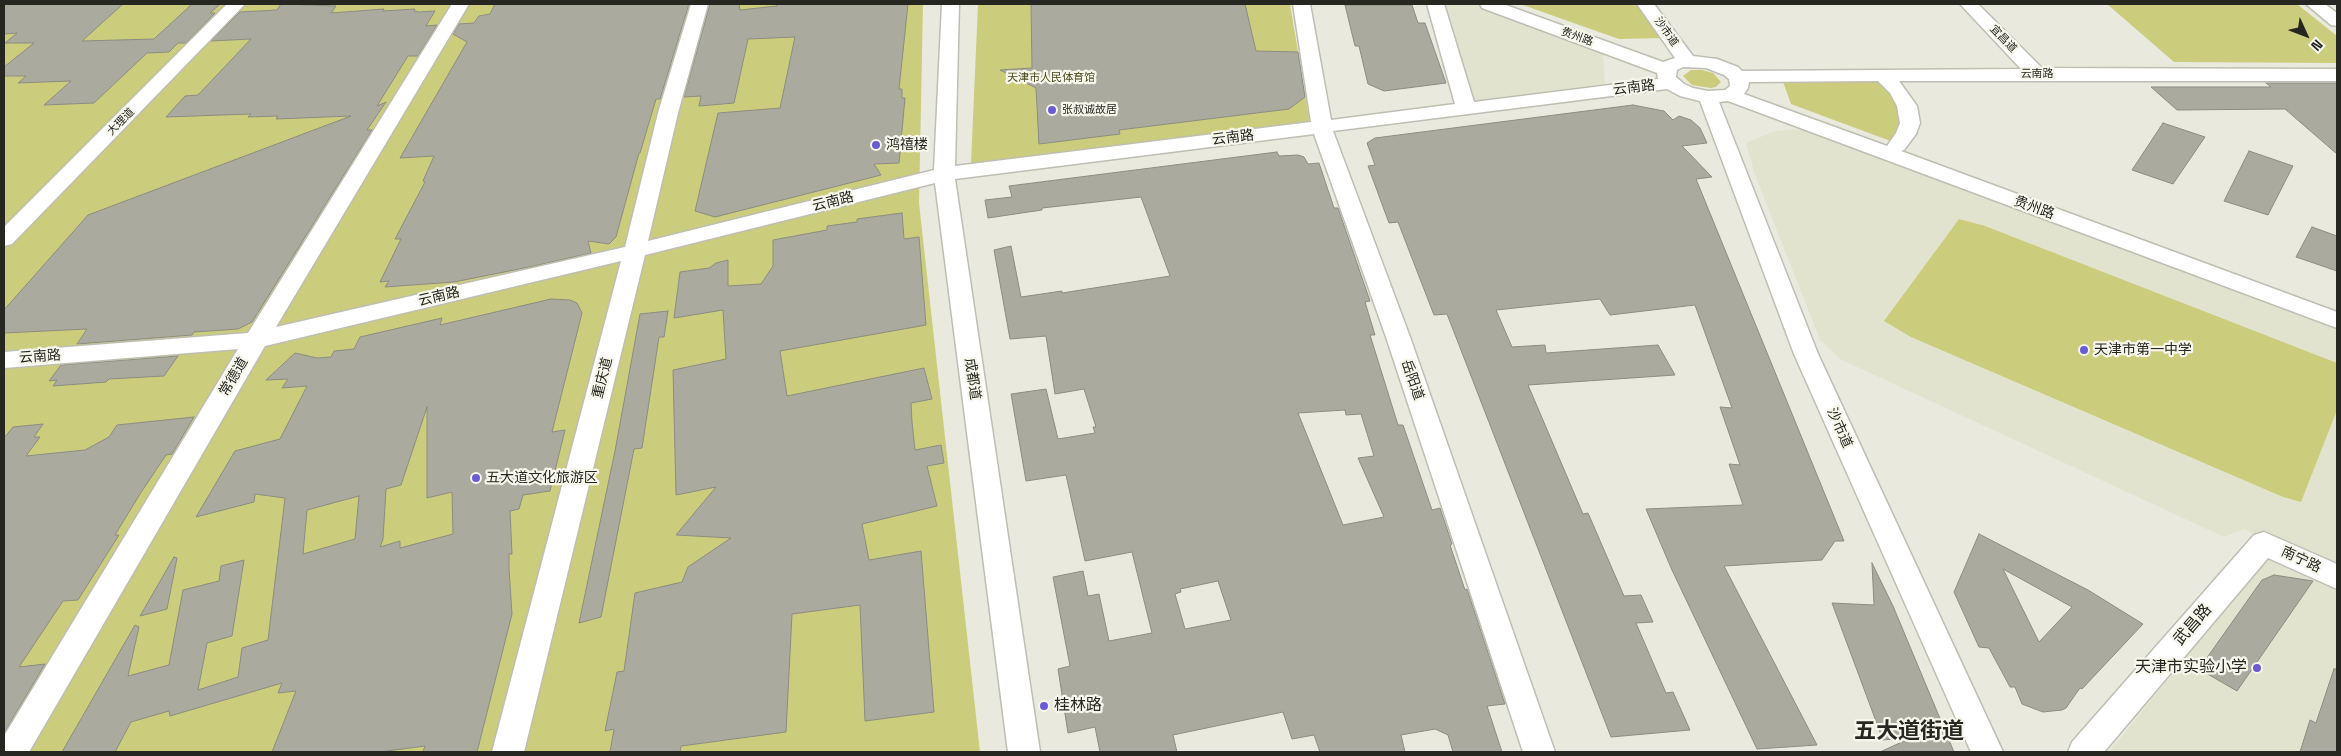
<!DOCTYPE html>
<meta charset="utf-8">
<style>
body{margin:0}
#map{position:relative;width:2341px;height:756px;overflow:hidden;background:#e9eadd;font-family:"Space Grotesk",sans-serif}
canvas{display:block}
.frame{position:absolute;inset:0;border:5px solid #272722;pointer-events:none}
.north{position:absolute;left:2281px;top:10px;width:50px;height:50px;-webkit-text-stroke:4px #f6f7ea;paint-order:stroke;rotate:133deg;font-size:14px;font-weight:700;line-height:20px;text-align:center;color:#272722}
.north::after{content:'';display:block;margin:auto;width:18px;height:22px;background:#272722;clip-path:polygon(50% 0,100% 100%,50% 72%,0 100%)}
</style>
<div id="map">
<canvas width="2341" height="756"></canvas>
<div class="frame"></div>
<div class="north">N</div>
</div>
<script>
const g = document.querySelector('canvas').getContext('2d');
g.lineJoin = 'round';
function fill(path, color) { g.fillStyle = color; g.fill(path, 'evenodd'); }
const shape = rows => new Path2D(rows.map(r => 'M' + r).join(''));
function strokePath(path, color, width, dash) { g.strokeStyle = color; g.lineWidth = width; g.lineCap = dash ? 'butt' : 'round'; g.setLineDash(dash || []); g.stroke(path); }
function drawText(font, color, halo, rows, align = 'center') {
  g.font = font + ' "Space Grotesk","Noto Sans SC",sans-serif'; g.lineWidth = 4.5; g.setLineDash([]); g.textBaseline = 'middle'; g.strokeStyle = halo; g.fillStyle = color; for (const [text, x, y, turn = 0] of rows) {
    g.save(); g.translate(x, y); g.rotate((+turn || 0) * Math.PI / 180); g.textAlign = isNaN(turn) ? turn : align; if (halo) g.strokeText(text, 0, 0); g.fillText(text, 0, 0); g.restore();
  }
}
fill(shape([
 [1443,4,1478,4,1603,52,1605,84,1474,101],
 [1806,129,2337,330,2337,571,2244,529,2224,537,1840,359,1820,340,1754,172,1746,143,1775,131],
 [2271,552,2337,583,2337,752,2109,752]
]), '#e1e3ce');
fill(shape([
 [4,4,923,4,919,203,980,752,4,752],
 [978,4,1290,4,1310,123,971,163],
 [1520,4,1641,4,1665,38,1619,39],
 [2107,4,2297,4,2337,36,2337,63,2174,62],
 [1691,70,1702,70,1713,73,1721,82,1716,87,1711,88,1692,85,1683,76],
 [1782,79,1880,80,1896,102,1902,124,1893,142,1791,104],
 [1959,219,1985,226,2337,363,2337,410,2301,502,2283,497,1911,337,1884,321]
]), '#cbcd7c');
const building = shape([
 [4,4,123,4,82,41,154,39,192,4,220,4,210,13,215,13,186,43,178,43,169,52,147,53,94,103,44,105,71,81,18,83,26,76,4,76,4,67,34,43,5,43,17,33,4,34,4,4],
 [281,4,336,6,331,13,384,9,383,11,415,9,414,11,419,12,435,11,426,26,437,25,418,56,408,56,377,106,386,102,367,130,372,130,252,322,238,329,194,332,192,335,77,344,87,329,4,333,4,310,88,215,351,116,276,119,278,116,248,117,251,114,166,117,185,96,198,95,251,39,211,41,240,12,277,10,281,4],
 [495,4,689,4,660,99,656,99,640,153,639,153,616,237,609,244,588,241,591,253,534,266,454,282,385,287,389,281,380,282,401,239,395,239,425,182,423,181,434,156,400,158,467,42,453,34,459,24,474,23,479,16,490,14,495,4],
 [710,4,739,4,740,10,777,6,777,4,908,4,899,89,902,89,902,98,905,98,899,163,874,164,881,175,715,217,695,211,718,113,780,108,795,37,748,39,734,103,699,106,701,96,684,97,710,4],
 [1031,4,1245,4,1256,51,1298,52,1305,97,1289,109,1119,130,1120,134,1039,144,1036,88,1000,70,1032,68,1031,4],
 [1345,5,1412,5,1418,23,1425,23,1446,83,1384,91,1368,84,1359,46,1355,46,1345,5],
 [2266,83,2337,83,2337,154,2285,109,2177,110,2151,87,2271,87,2266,83],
 [1633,105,1664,111,1673,120,1679,116,1691,120,1700,128,1707,143,1682,146,1712,177,1696,179,1844,541,1835,541,1822,560,1724,566,1817,745,1757,749,1672,570,1646,509,1743,505,1729,464,1740,465,1720,407,1732,408,1695,305,1610,315,1600,299,1496,310,1512,347,1545,345,1546,353,1658,345,1675,375,1528,385,1583,514,1588,513,1624,596,1641,595,1653,622,1636,623,1666,693,1673,692,1690,730,1611,737,1447,314,1434,315,1398,222,1389,223,1368,166,1375,165,1367,143,1375,138,1633,105],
 [2163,123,2205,137,2173,184,2132,170,2163,123],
 [2249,151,2293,166,2268,215,2224,201,2249,151],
 [1277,152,1279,156,1298,155,1304,157,1308,164,1319,163,1334,208,1338,208,1370,301,1365,302,1375,335,1370,335,1398,425,1403,425,1432,510,1440,508,1452,544,1450,545,1465,590,1467,589,1505,704,1487,706,1502,752,1453,752,1448,735,1435,729,1401,735,1405,752,1320,752,1314,735,1292,739,1283,712,1173,735,1177,752,1100,752,1095,727,1068,733,1058,669,1070,666,1053,577,1083,571,1088,596,1099,594,1109,641,1152,633,1132,552,1085,561,1066,475,1026,481,1011,394,1046,389,1058,439,1095,433,1093,427,1096,427,1084,389,1055,394,1046,336,1010,339,994,250,1011,246,1021,297,1062,291,1062,293,1170,276,1141,197,1042,208,1042,210,988,218,985,200,1012,197,1009,186,1277,152],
 [1345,410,1346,415,1361,414,1374,456,1358,458,1384,517,1343,525,1298,413,1345,410],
 [1218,581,1231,620,1185,629,1175,594,1181,592,1180,589,1218,581],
 [902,213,904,239,919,237,926,325,780,351,787,396,924,368,932,399,911,403,912,422,915,450,941,445,944,463,927,466,937,506,862,524,869,560,921,551,934,712,865,721,860,605,792,614,786,732,681,746,680,752,610,752,614,729,605,731,617,672,624,671,635,593,682,582,688,567,731,538,676,535,716,487,676,495,673,370,726,359,723,310,674,318,680,272,709,268,716,263,728,260,728,286,761,284,773,266,773,240,827,230,827,226,857,222,857,219,902,213],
 [2312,227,2337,236,2337,271,2296,257,2312,227],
 [551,299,570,300,577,303,582,313,552,432,565,430,550,491,523,495,519,509,510,511,512,554,509,554,509,569,512,614,477,752,423,752,425,746,379,752,272,752,296,691,278,693,282,683,170,716,169,711,131,722,115,752,62,752,135,625,139,627,128,676,169,665,183,590,219,581,221,566,244,560,232,636,207,643,198,690,238,677,242,648,268,640,285,498,255,494,254,502,196,517,235,451,280,439,307,386,282,388,288,379,266,380,295,353,317,358,331,357,334,351,354,349,360,337,442,318,440,325,551,299],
 [427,407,427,498,452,492,453,534,400,548,400,541,380,547,383,539,386,489,401,485,427,407],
 [359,496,355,539,303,554,307,510,359,496],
 [668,311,664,337,659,337,642,448,634,449,601,617,579,623,615,451,640,314,668,311],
 [178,356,164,376,109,379,106,382,53,386,57,380,49,381,61,365,178,356],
 [194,417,172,454,166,455,140,494,115,535,119,535,78,600,63,601,19,667,45,664,4,733,4,438,13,427,43,424,34,437,40,437,26,456,85,450,109,437,117,425,194,417],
 [1979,534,2088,590,2143,624,2082,689,2080,688,2066,708,2062,710,2043,712,2022,704,2015,687,2010,687,1989,648,1979,647,1954,592,1979,534],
 [2003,569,2072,607,2039,642,2003,569],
 [174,557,177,558,167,609,140,616,174,557],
 [1872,563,1893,606,1954,752,1880,752,1913,737,1883,740,1832,603,1874,605,1872,563],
 [2274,575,2313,581,2237,691,2199,669,2262,580,2274,575],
 [2334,669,2337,669,2337,752,2300,752,2310,720,2316,723,2334,669]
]);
fill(building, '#aaaa9e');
strokePath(building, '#8c8d81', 1);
const minor = shape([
 [227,4,245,4,12,244,4,246,4,227,227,4],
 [452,4,469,4,276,327,625,247,658,113,691,4,708,4,678,113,648,241,934,170,942,4,959,4,955,166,1311,122,1293,4,1310,4,1331,120,1455,104,1427,4,1444,4,1474,102,1658,79,1657,73,1482,8,1480,4,1503,4,1663,62,1675,58,1637,4,1654,4,1693,56,1717,59,1738,67,1742,71,2021,69,1960,4,1978,4,2042,68,2337,69,2337,81,1899,81,1917,106,1920,123,1916,134,1904,150,1901,151,2337,312,2337,328,1728,101,1719,102,1818,354,2003,752,1971,752,1794,354,1700,101,1680,96,1667,89,1333,131,1410,337,1555,752,1523,752,1386,337,1314,134,955,179,1040,752,1008,752,935,183,645,255,524,752,492,752,621,261,265,346,29,752,4,752,4,736,238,349,4,368,4,352,248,333,452,4],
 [1683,67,1706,68,1724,75,1729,79,1730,86,1725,90,1708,91,1693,88,1684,84,1676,77,1677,70,1683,67],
 [1878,81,1890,93,1897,106,1900,123,1896,133,1887,146,1744,94,1748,88,1749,82,1878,81],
 [2306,4,2325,4,2337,13,2337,26,2331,25,2306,4],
 [2264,532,2337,564,2337,589,2268,558,2104,752,2068,752,2072,742,2254,535,2264,532]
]);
strokePath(minor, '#bebeb2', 3);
fill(minor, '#fff');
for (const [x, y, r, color] of [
 [1052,110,5,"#6a5ad4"],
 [876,145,5,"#6a5ad4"],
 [2084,350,5,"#6a5ad4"],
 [476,478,5,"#6a5ad4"],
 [2257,668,5,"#6a5ad4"],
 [1044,706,5,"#6a5ad4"]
]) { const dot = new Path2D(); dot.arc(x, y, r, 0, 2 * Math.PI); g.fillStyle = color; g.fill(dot); strokePath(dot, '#f6f7ea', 2); }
drawText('11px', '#272722', '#f6f7ea', [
 ["沙市道",1666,32,54],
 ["贵州路",1577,37,20],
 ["宜昌道",2003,39,46],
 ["云南路",2037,74],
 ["大理道",121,122,-45]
]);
drawText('11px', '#48481f', '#f6f7ea', [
 ["天津市人民体育馆",1051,78]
]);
drawText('11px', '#272722', '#f6f7ea', [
 ["张叔诚故居",1062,110]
], 'left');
drawText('14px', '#272722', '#f6f7ea', [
 ["云南路",1634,88,-7],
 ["云南路",1233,138,-7],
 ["云南路",833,202,-14],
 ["贵州路",2034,208,20],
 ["云南路",439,297,-13],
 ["云南路",40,357,-4],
 ["常德道",234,377,-59],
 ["重庆道",603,378,-76],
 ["成都道",972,379,82],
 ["岳阳道",1412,380,71],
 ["沙市道",1839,428,66],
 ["南宁路",2301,560,25]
]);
drawText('14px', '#272722', '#f6f7ea', [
 ["鸿禧楼",886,145],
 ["天津市第一中学",2094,350],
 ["五大道文化旅游区",486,478]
], 'left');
drawText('16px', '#272722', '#f6f7ea', [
 ["武昌路",2193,625,-49]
]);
drawText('16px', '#272722', '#f6f7ea', [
 ["天津市实验小学",2247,668],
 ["桂林路",1054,706,"left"]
], 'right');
drawText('bold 22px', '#272722', '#f6f7ea', [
 ["五大道街道",1909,732]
]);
</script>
